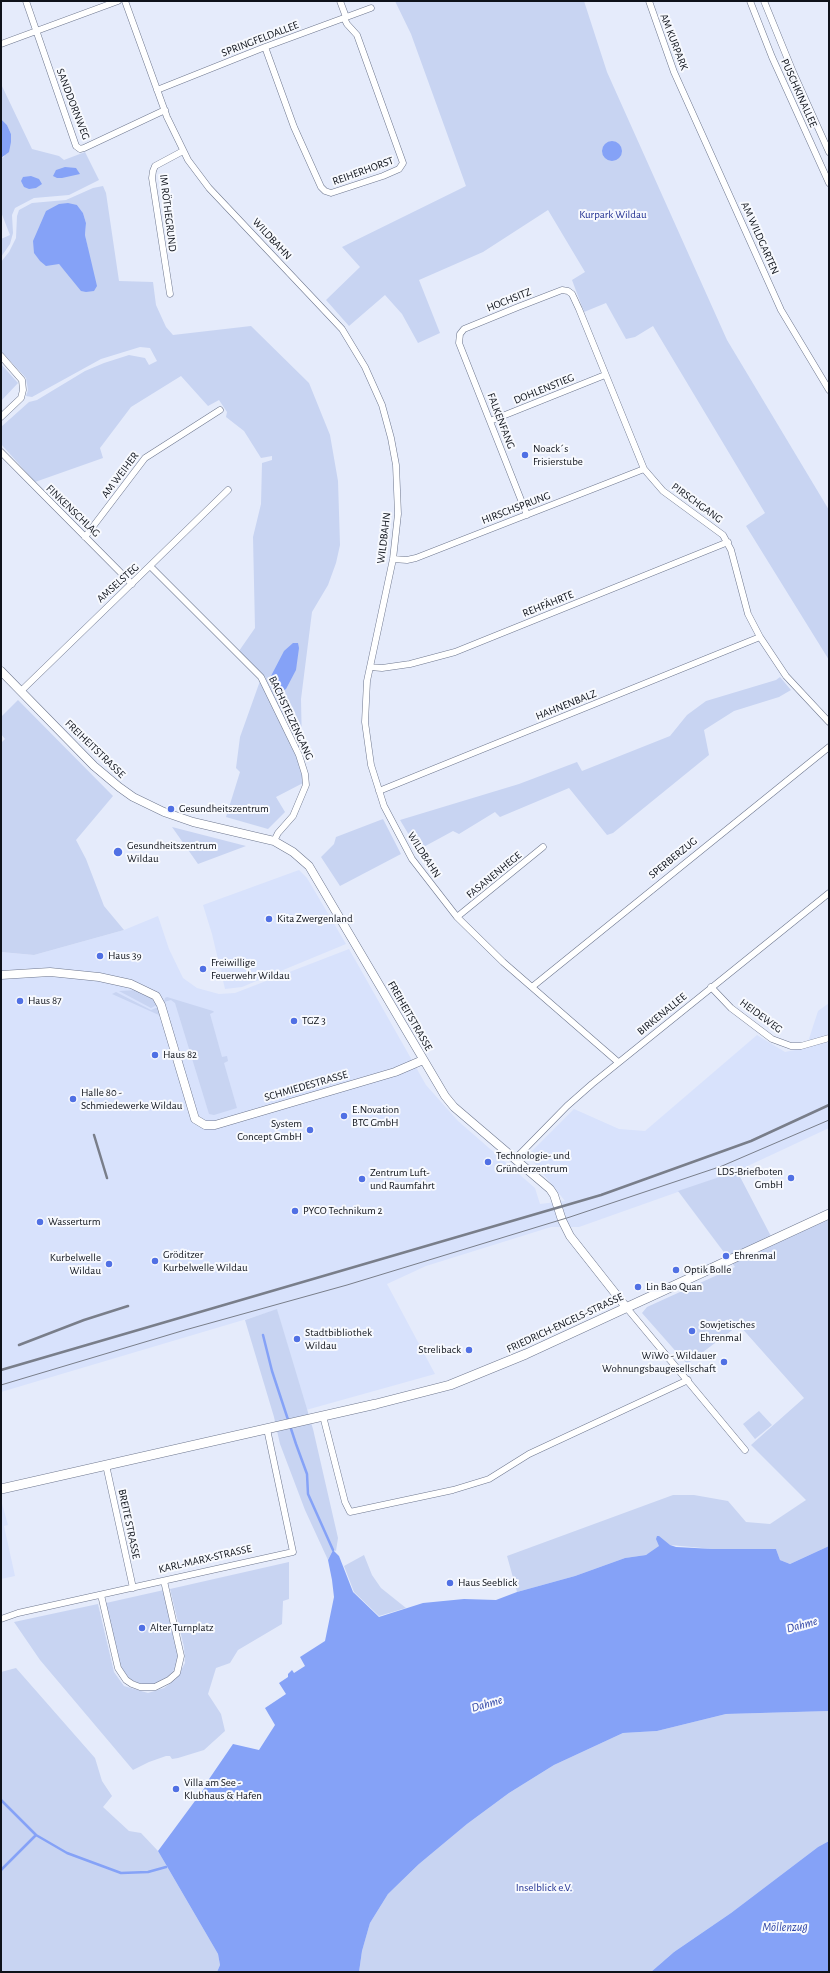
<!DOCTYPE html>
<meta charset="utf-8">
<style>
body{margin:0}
#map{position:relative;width:830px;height:1973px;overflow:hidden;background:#e5ebfb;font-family:"Alegreya Sans",sans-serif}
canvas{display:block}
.frame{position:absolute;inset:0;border:2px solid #0e121a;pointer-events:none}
</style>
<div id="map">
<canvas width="830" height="1973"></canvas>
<div class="frame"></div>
</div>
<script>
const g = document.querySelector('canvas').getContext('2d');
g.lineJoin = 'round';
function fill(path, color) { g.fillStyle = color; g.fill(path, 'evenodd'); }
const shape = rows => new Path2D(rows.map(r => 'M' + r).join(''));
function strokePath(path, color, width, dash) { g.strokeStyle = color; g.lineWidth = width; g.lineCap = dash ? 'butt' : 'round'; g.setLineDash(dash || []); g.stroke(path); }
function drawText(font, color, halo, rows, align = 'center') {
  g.font = font + ' "Alegreya Sans",sans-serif'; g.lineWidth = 4; g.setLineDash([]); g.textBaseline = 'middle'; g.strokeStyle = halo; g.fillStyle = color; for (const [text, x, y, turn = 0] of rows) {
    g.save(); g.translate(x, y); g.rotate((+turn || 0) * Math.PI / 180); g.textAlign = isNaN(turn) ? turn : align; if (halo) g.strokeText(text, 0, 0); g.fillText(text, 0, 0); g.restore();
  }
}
fill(shape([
 [299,870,307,878,346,944,242,987,225,989,212,934,203,905],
 [158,916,169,949,183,978,197,988,219,994,235,993,349,949,426,1085,458,1121,535,1188,540,1204,565,1201,528,1155,574,1109,619,1129,645,1131,757,1035,785,1052,806,1048,818,1011,829,1003,829,1128,737,1171,579,1227,551,1227,426,1266,387,1284,435,1374,306,1410,277,1310,1,1392,1,952,34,955,124,930],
 [1,1500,8,1525,4,1526,15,1576,1,1579]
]), '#d8e2fc');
fill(shape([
 [395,1,584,1,607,72,727,340,829,510,829,660,746,526,765,513,653,326,635,337,626,339,606,303,584,312,572,280,585,272,548,210,483,252,419,280,440,333,418,343,402,314,385,295,349,326,326,300,360,267,342,247,466,186,411,34],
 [1,84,32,149,59,156,64,160,85,152,99,180,69,195,34,198,15,208,12,215,13,233,10,244,1,257,1,239,10,235,1,212,1,158,4,157,11,134,7,125,1,119],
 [103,186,106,193,119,281,153,282,156,305,166,327,173,335,251,326,309,383,330,435,338,481,340,545,336,563,328,585,312,612,301,699,302,749,298,748,265,677,239,651,255,628,253,537,261,504,262,463,272,460,272,456,261,458,244,431,226,417,227,412,219,400,208,406,181,376,131,407,100,448,103,458,35,482,1,444,1,427,29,402,37,400,85,371,104,363,129,355,145,358,149,365,157,361,150,348,140,347,101,359,32,397,26,396,28,390,26,378,1,351,1,262,9,252,16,238,17,216,19,210,32,203,66,200,93,188],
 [77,205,83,213,86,223,85,235,88,249,66,271,59,264],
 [1,364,18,383,1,401],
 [780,677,791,690,779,697,734,711,704,730,709,755,613,833,607,835,569,788,500,817,495,812,459,834,453,831,418,850,400,820,519,784,577,762,582,771,670,736,687,715,706,701,776,680],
 [260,681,301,767,303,783,276,797,285,812,268,829,226,817,240,772,236,768,240,737],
 [18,700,113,796,76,840,86,859,104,906,124,930,34,955,1,952,1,743,5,739,1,734,1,717],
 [383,819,401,854,340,886,321,857,334,844,336,837],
 [172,827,246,846,198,864],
 [137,990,151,997,157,1005,151,1008,119,991],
 [116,992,151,1010,158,1007,161,1016,112,994],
 [167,997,213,1011,214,1012,210,1014,222,1057,227,1056,228,1061,224,1063,237,1108,214,1115,209,1114,175,1003,171,1000,164,1002,165,998],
 [737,1171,774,1242,829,1217,829,1546,790,1564,780,1560,776,1549,713,1549,670,1545,659,1546,657,1550,646,1555,625,1558,575,1576,517,1592,507,1556,673,1495,694,1495,728,1501,746,1522,770,1524,806,1500,751,1445,804,1398,739,1325,687,1364,642,1313,647,1307,735,1267,678,1191],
 [277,1309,313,1429,338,1538,336,1551,333,1550,328,1560,305,1510,280,1444,274,1417,245,1320],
 [759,1411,772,1425,755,1439,743,1424],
 [364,1555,372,1575,381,1588,406,1608,379,1616,354,1592,344,1566],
 [289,1562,289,1599,283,1601,282,1624,238,1650,230,1663,216,1668,208,1694,221,1714,225,1731,204,1750,178,1758,172,1759,170,1756,166,1756,149,1762,133,1770,40,1660,14,1622,98,1604,114,1672,124,1686,148,1693,164,1688,176,1679,185,1663,184,1647,170,1589],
 [164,1590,179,1656,175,1669,169,1676,159,1683,148,1685,138,1683,128,1678,121,1669,106,1603],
 [16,1668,95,1758,102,1781,112,1796,103,1807,129,1831,141,1833,158,1851,218,1954,220,1965,217,1972,1,1972,1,1672],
 [829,1711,829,1841,818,1847,731,1913,674,1952,651,1972,359,1972,362,1951,370,1923,388,1894,419,1864,467,1824,509,1793,554,1765,623,1733,657,1731,726,1714]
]), '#c8d4f2');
fill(shape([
 [1,119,7,125,11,134,11,142,9,152,1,158],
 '602 151a10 10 0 1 1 20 0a10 10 0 1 1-20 0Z',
 [65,167,76,168,80,174,62,178,57,178,53,176,56,170],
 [31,176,39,179,42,184,36,188,29,189,24,187,21,181,23,177],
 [68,203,77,205,83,213,86,223,85,235,97,286,94,291,86,292,81,291,59,264,46,266,40,261,34,253,33,241,46,211,59,204],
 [293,643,298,643,299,648,296,670,286,689,280,692,275,689,271,676,284,651],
 [657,1536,659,1536,670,1545,676,1547,713,1549,776,1549,780,1560,790,1564,829,1546,829,1711,726,1714,657,1731,623,1733,554,1765,509,1793,467,1824,419,1864,388,1894,370,1923,362,1951,359,1972,217,1972,220,1965,218,1954,158,1851,206,1786,205,1785,233,1744,259,1750,275,1725,265,1708,286,1694,279,1683,288,1677,288,1674,292,1670,294,1673,305,1666,300,1657,325,1641,334,1597,332,1580,328,1560,333,1550,339,1556,353,1592,379,1617,423,1603,464,1599,496,1600,517,1592,575,1576,625,1558,646,1555,659,1546,656,1539],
 [829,1841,829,1972,651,1972,674,1952,731,1913,818,1847]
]), '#85a2f7');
strokePath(shape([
 [263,1335,272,1371,296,1444,307,1474,308,1494,333,1550],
 [1,1800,36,1835,67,1853,121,1873,148,1872,166,1867],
 [1,1870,36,1835]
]), '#85a2f7', 2.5);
const minor = shape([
 [26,1,76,146,80,149,84,148,165,110],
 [125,1,167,117,188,160,209,188,342,329,365,367,382,405,391,438,396,465,398,514,393,559,367,681,365,722,371,765,384,806,412,859,457,917,503,962,618,1062],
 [340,1,346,17],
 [649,1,674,72,781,310,829,390],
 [750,1,772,57,829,183],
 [764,1,793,72,829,152],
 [1,44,118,1],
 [265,47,294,127,321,187,325,191,331,193,383,176,399,169,403,163,357,35,347,24,344,18],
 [157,90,265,47,371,8],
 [170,294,152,178,153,171,155,166,183,151],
 [1,356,22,380,23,390,21,398,1,417],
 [490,421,605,375],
 [1,452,132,584],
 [527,515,459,343,460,334,464,329,518,307,562,290,568,291,572,294,579,309,644,469,663,491,723,535,731,550,748,614,760,637,786,676,829,722],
 [85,537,145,458,220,410],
 [393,559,407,560,416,558,644,469],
 [151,567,261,677,299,755,305,774,306,785,293,816,278,833,274,841],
 [370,667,382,668,410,664,455,652,728,542],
 [21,691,228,490],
 [379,791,760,637],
 [457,917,543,847],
 [532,987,829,747],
 [711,987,731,1008,772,1039,791,1046,801,1046,829,1038],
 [515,1159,567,1106,592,1084,829,893],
 [626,1307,745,1450],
 [323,1416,345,1502,350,1512,453,1490,489,1479,529,1454,688,1380],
 [106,1465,133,1588],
 [101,1595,118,1668,126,1680,132,1684,140,1687,155,1687,169,1680,177,1673,181,1656,164,1581],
 [1,1619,18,1613,293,1552,267,1429]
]);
const tertiary = shape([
 [1,671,94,766,119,787,133,797,164,812,193,822,274,841,293,852,309,866,445,1096,454,1107,550,1189,554,1195,562,1220,570,1236,626,1307],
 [1,975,50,972,99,977,131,984,156,996,161,1005,195,1119,205,1125,215,1125,395,1072,423,1060]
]);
const secondary = shape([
 [1,1489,376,1404,450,1385,526,1354,829,1214]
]);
strokePath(minor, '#6e778e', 7);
strokePath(tertiary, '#6e778e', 9);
strokePath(secondary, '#6e778e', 10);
strokePath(minor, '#fff', 6);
strokePath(tertiary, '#fff', 8);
strokePath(secondary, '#fff', 9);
strokePath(shape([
 [1,1385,185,1330,347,1285,570,1217,722,1166,829,1120]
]), '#797e8a', 1);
strokePath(shape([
 [94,1135,107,1178],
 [19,1345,84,1320,128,1306],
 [1,1370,601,1195,751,1141,829,1105]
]), '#797e8a', 2.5);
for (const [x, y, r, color] of [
 [525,455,4,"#5070e4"],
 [171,809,4,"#5070e4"],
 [118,852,5,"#5070e4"],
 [269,919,4,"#5070e4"],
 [100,956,4,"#5070e4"],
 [203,969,4,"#5070e4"],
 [20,1001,4,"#5070e4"],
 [294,1021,4,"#5070e4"],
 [155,1055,4,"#5070e4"],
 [73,1099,4,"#5070e4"],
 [344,1116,4,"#5070e4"],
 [310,1130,4,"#5070e4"],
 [488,1162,4,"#5070e4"],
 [791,1178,4,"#5070e4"],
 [362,1179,4,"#5070e4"],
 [295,1211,4,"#5070e4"],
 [40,1222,4,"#5070e4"],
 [726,1256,4,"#5070e4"],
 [155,1261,4,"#5070e4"],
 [109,1264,4,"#5070e4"],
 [676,1270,4,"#5070e4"],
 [638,1287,4,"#5070e4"],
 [692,1331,4,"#5070e4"],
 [297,1339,4,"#5070e4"],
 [469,1350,4,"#5070e4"],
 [724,1362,4,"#5070e4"],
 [450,1583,4,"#5070e4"],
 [142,1628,4,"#5070e4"],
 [176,1789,4,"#5070e4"]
]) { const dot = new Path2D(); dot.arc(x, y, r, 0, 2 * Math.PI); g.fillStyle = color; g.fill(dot); strokePath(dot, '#f7f9fe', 1.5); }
drawText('11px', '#0e121a', '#f7f9fe', [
 ["SPRINGFELDALLEE",260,39,-21],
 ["AM KURPARK",674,42,69],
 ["PUSCHKINALLEE",799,93,66],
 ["SANDDORNWEG",73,104,69],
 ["REIHERHORST",363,171,-20],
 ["IM RÖTHEGRUND",168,213,83],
 ["AM WILDGARTEN",760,238,66],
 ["WILDBAHN",272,239,47],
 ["HOCHSITZ",509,300,-22],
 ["DOHLENSTIEG",544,389,-22],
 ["FALKENFANG",501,421,69],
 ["AM WEIHER",120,475,-53],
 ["PIRSCHGANG",697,503,36],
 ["HIRSCHSPRUNG",516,508,-21],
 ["FINKENSCHLAG",73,511,44],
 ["WILDBAHN",384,538,-83],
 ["AMSELSTEG",118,583,-42],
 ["REHFÄHRTE",548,604,-22],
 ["HAHNENBALZ",566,705,-22],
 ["BACHSTELZENGANG",291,718,65],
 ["FREIHEITSTRASSE",95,749,44],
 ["WILDBAHN",424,855,57],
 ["SPERBERZUG",673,858,-39],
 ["FASANENHEGE",494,875,-39],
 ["BIRKENALLEE",662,1014,-39],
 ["FREIHEITSTRASSE",410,1016,60],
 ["HEIDEWEG",761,1016,36],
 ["SCHMIEDESTRASSE",306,1086,-16],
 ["FRIEDRICH-ENGELS-STRASSE",565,1323,-25],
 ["BREITE STRASSE",129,1524,78],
 ["KARL-MARX-STRASSE",205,1559,-13]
]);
drawText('11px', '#1f2f90', '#f7f9fe', [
 ["Kurpark Wildau",613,215],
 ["Inselblick e.V.",544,1888]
]);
drawText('11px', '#0e121a', '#f7f9fe', [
 ["Noack´s",533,449],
 ["Frisierstube",533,462],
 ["Gesundheitszentrum",179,809],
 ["Gesundheitszentrum",127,846],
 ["Wildau",127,859],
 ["Kita Zwergenland",277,919],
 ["Haus 39",108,956],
 ["Freiwillige",211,963],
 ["Feuerwehr Wildau",211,976],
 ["Haus 87",28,1001],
 ["TGZ 3",302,1021],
 ["Haus 82",163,1055],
 ["Halle 80 -",81,1093],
 ["Schmiedewerke Wildau",81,1106],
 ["E.Novation",352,1110],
 ["BTC GmbH",352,1123],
 ["System",302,1124,"right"],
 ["Concept GmbH",302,1137,"right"],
 ["Technologie- und",496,1156],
 ["Gründerzentrum",496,1169],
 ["LDS-Briefboten",783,1172,"right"],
 ["GmbH",783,1185,"right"],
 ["Zentrum Luft-",370,1173],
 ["und Raumfahrt",370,1186],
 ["PYCO Technikum 2",303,1211],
 ["Wasserturm",48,1222],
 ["Gröditzer",163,1255],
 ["Kurbelwelle Wildau",163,1268],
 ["Ehrenmal",734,1256],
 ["Kurbelwelle",101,1258,"right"],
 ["Wildau",101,1271,"right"],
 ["Optik Bolle",684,1270],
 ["Lin Bao Quan",646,1287],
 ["Sowjetisches",700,1325],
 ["Ehrenmal",700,1338],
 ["Stadtbibliothek",305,1333],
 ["Wildau",305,1346],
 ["Streliback",461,1350,"right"],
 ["WiWo - Wildauer",716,1356,"right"],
 ["Wohnungsbaugesellschaft",716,1369,"right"],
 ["Haus Seeblick",458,1583],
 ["Alter Turnplatz",150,1628],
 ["Villa am See -",184,1783],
 ["Klubhaus & Hafen",184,1796]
], 'left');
drawText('italic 12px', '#2c42a4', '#f7f9fe', [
 ["Dahme",802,1625,-15],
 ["Dahme",487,1704,-16],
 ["Möllenzug",785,1927]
]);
</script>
